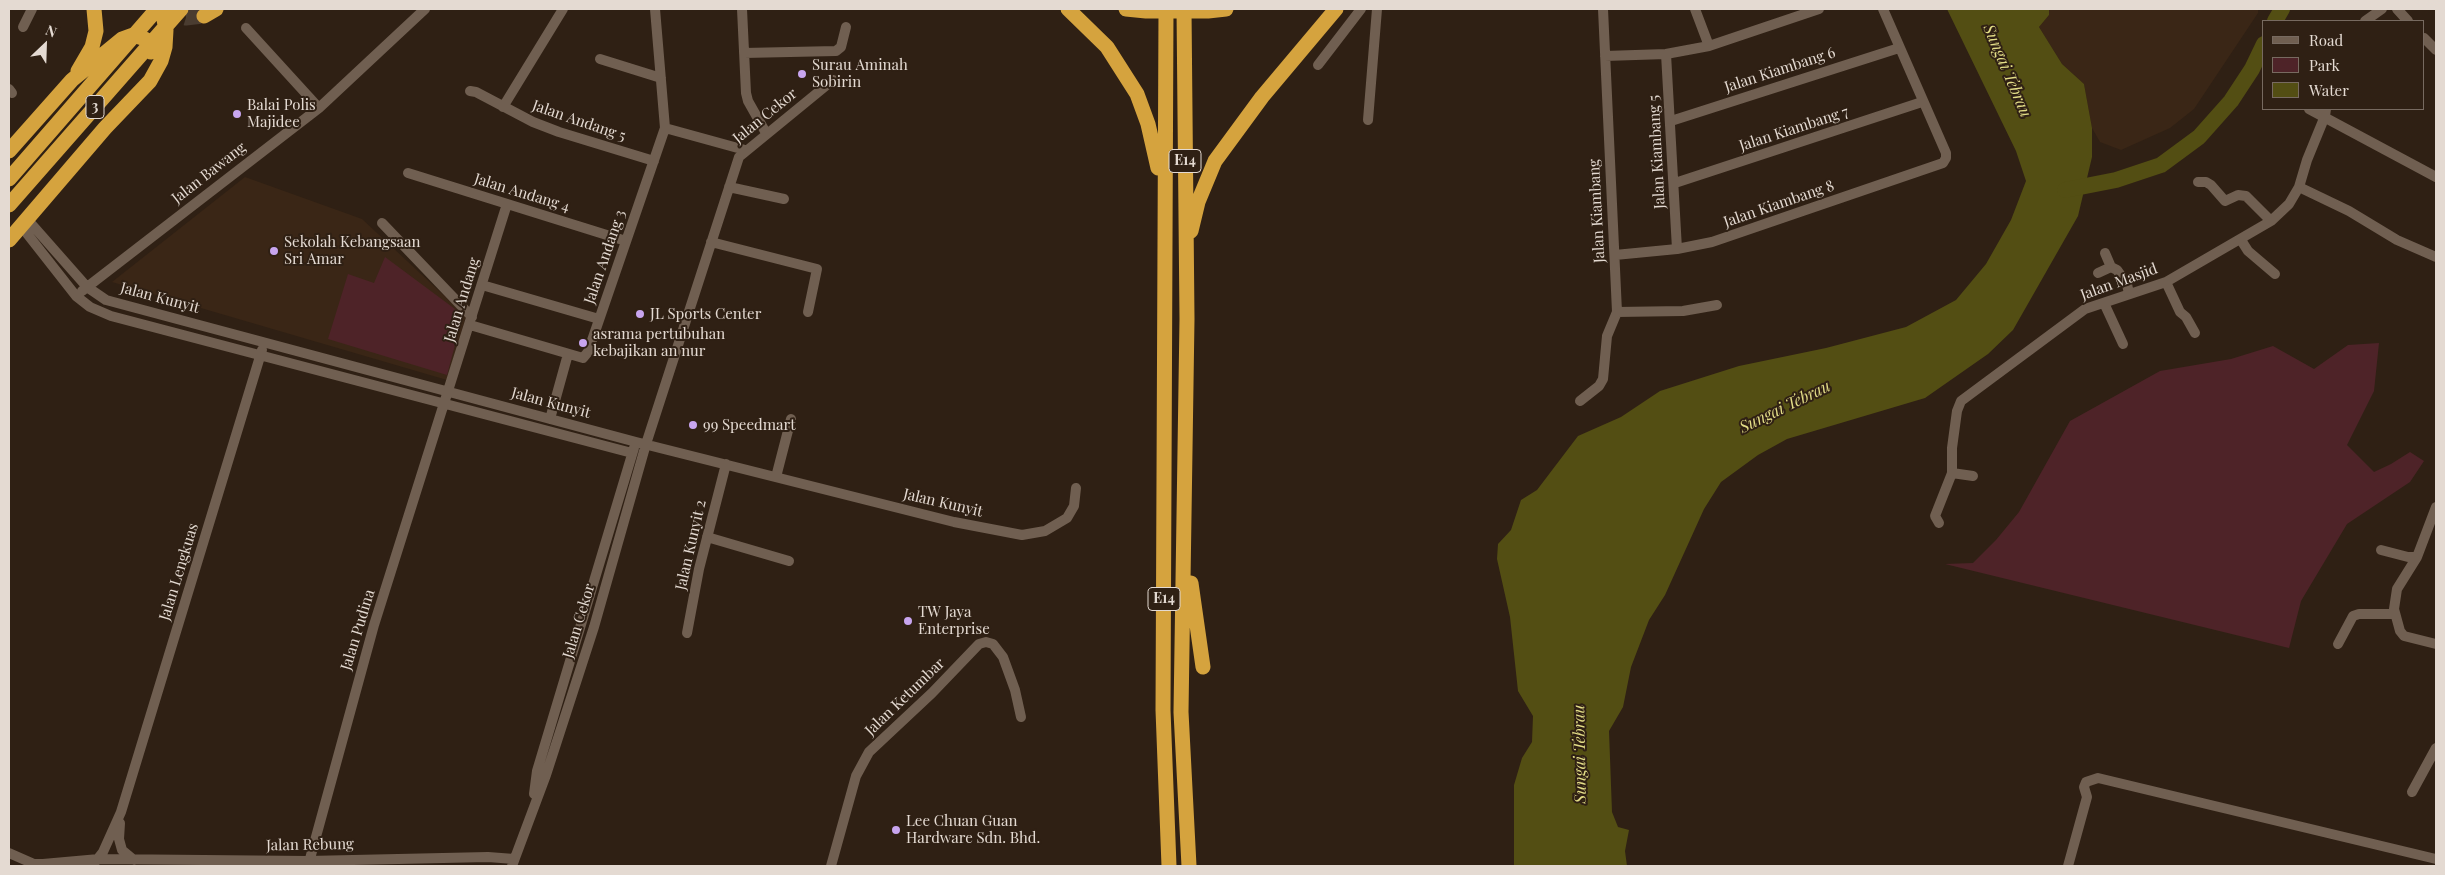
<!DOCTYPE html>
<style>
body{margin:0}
#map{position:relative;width:2445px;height:875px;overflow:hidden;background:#2f2014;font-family:"Playfair Display",serif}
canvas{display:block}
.frame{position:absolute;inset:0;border:10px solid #e4dad2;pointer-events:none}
.legend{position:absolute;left:2262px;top:20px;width:162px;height:90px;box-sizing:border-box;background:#2f2014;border:1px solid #776a60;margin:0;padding:6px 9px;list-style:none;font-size:15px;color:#e4dad2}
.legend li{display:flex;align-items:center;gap:10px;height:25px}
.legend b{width:25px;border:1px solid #776a60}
.north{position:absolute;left:20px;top:20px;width:50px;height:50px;-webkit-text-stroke:4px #2f2014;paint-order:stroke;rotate:24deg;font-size:14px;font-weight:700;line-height:20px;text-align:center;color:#e4dad2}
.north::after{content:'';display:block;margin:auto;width:18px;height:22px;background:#e4dad2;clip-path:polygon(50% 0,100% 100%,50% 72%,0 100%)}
</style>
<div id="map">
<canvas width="2445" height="875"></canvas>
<div class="frame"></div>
<ul class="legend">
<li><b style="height:6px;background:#705f51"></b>Road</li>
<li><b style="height:14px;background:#4e2328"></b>Park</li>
<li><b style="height:14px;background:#534e13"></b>Water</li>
</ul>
<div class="north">N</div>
</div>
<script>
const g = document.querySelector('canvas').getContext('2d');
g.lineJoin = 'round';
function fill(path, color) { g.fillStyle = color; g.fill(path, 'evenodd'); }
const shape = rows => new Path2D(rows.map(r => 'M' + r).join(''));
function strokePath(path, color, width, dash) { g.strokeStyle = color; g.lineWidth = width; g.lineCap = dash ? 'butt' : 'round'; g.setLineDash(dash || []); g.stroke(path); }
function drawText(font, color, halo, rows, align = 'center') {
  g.font = font + ' "Playfair Display",serif'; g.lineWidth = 4; g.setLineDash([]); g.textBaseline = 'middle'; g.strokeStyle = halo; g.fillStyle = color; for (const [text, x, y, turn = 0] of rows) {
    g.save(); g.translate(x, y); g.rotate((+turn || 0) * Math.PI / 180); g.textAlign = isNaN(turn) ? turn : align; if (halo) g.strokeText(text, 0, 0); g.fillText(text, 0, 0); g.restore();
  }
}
fill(shape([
 [2049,9,2258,9,2258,13,2194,109,2170,128,2121,150,2100,142,2092,128,2084,84,2062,64,2039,27,2049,15],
 [245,177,362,219,466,316,447,380,112,282]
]), '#3a2616');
fill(shape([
 [385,257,463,315,447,375,328,339,348,274,374,283],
 [2379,343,2374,391,2347,445,2374,472,2391,464,2410,452,2424,461,2410,482,2347,524,2301,601,2289,648,1945,564,1973,563,1996,540,2019,512,2070,421,2160,371,2231,359,2273,346,2314,369,2348,345]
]), '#4e2328');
fill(shape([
 [1947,9,2049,9,2049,15,2039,27,2062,64,2084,84,2092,128,2092,157,2078,216,2013,330,1988,354,1925,398,1787,439,1758,455,1721,482,1704,509,1665,595,1649,620,1631,667,1623,707,1609,731,1612,812,1618,827,1629,830,1625,851,1627,866,1514,866,1514,785,1522,758,1532,742,1533,716,1518,691,1510,617,1497,559,1498,544,1511,530,1521,500,1537,490,1578,436,1621,417,1660,391,1739,366,1826,348,1906,327,1956,300,1986,264,2011,220,2026,181,2016,151]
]), '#534e13');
strokePath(shape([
 [2275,21,2282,9],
 [2065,190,2116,180,2161,165,2199,137,2231,101,2252,69,2264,44]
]), '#534e13', 16);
strokePath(shape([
 [164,11,186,18,204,16]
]), '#4a3c30', 15, [15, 8]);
strokePath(shape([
 [742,9,746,93,748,101,766,133],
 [1603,9,1617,312,1683,311,1717,305],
 [1695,9,1709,46],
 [2397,9,2408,21],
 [2365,21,2382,9],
 [23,27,32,9],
 [246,28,319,108],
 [2424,38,2436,50],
 [744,53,836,51,841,47,846,27],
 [1666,54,1677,249],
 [1605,56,1666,54,1709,46,1819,9],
 [600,59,661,78],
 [1318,65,1361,9],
 [9,89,12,93],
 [470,91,476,92,533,122,559,132,654,161],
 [503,107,563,9],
 [2309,109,2436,177],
 [1368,120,1377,9],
 [1671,121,1899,48],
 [665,128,745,150],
 [408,173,626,241],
 [2198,182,2206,182,2211,185,2225,201,2238,195,2246,196,2271,221],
 [1675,183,1922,102],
 [729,187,784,199],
 [2299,187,2349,211,2397,240,2436,257],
 [27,219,87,287,106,300,636,442,954,522,1022,535,1045,531,1067,518,1074,506,1076,488],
 [382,223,472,317],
 [21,226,76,296,90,307,111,316,632,453],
 [2241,240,2248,251,2275,274],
 [711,242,817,269,808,312],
 [2105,253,2111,267],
 [1615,255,1677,249,1712,242,1943,163,1946,158,1946,153,1883,9],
 [2098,273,2111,267,2117,270,2127,284,2129,294],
 [2166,282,2180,312,2186,317,2195,333],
 [482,285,599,319],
 [82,291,319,108,425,9],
 [2104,303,2123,344],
 [470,325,583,358,588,352,665,128,655,9],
 [1580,401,1599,386,1603,379,1607,336,1617,312],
 [550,419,568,354],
 [1952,473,1973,476],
 [776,477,791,419],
 [1939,523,1935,516,1952,473,1952,448,1957,411,1961,401,2085,309,2166,282,2271,221,2289,204,2299,187,2307,160,2325,116,2326,109],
 [707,537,789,561],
 [2381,550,2408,557,2417,557,2436,507],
 [2417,557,2397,589,2394,609,2400,631,2404,636,2436,644],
 [687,633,699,569,726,464],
 [2338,644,2353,616,2359,614,2395,614],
 [2412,792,2436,748],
 [534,794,537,771,634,448],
 [120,823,119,839,122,850,134,860],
 [9,853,34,864,43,864,99,859,308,861,488,857,514,859],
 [92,866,103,852,121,812,262,350],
 [308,866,374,625,507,204],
 [512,866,546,775,594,627,646,444,739,157,833,80],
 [831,866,856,776,869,752,932,693,979,644,986,642,993,644,1003,657,1015,690,1021,717],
 [2068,866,2087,797,2084,787,2086,782,2098,778,2436,859]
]), '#705f51', 10);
strokePath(shape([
 [1068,9,1107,47,1137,94,1148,124,1158,168],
 [1126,9,1146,11,1208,11,1226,9],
 [1166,9,1163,710,1169,866],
 [1184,9,1187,319,1181,712,1189,866],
 [204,16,216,9],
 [78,71,92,47,96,31,94,9],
 [9,151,72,80,122,39,133,35,145,39,150,44,151,52],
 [9,179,157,9],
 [9,205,181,9],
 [1191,231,1198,202,1215,161,1262,97,1336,9],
 [9,240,105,128,150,81,161,61,165,47,166,30,162,9],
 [1191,583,1203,667]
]), '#d5a33e', 15);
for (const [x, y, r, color] of [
 [802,74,5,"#c8a5ef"],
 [237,114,5,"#c8a5ef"],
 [274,251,5,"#c8a5ef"],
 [640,314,5,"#c8a5ef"],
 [583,343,5,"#c8a5ef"],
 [693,425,5,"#c8a5ef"],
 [908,621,5,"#c8a5ef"],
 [896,830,5,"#c8a5ef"]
]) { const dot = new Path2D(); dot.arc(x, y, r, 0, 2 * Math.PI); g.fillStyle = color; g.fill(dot); strokePath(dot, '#2f2014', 2); }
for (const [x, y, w] of [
 [95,107,18],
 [1185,161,32],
 [1164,599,32]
]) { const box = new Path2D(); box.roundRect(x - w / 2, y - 11.5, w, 23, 4); g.fillStyle = '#2f2014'; g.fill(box); strokePath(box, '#e4dad2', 1); }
drawText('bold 14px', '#e4dad2', null, [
 ["3",95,107],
 ["E14",1185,161],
 ["E14",1164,599]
]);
drawText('15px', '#e4dad2', '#2f2014', [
 ["Surau Aminah",812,65],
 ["Sobirin",812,82],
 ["Balai Polis",247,105],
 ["Majidee",247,122],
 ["Sekolah Kebangsaan",284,242],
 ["Sri Amar",284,259],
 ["JL Sports Center",650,314],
 ["asrama pertubuhan",593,334],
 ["kebajikan an nur",593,351],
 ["99 Speedmart",703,425],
 ["TW Jaya",918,612],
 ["Enterprise",918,629],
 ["Lee Chuan Guan",906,821],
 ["Hardware Sdn. Bhd.",906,838]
], 'left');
drawText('15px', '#e4dad2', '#2f2014', [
 ["Jalan Kiambang 6",1780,70,-18],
 ["Jalan Cekor",765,116,-39],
 ["Jalan Andang 5",579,121,19],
 ["Jalan Kiambang 7",1794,129,-18],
 ["Jalan Kiambang 5",1657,152,-93],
 ["Jalan Bawang",209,173,-38],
 ["Jalan Andang 4",522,193,17],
 ["Jalan Kiambang 8",1779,204,-19],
 ["Jalan Kiambang",1597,211,-93],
 ["Jalan Andang 3",605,257,-71],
 ["Jalan Masjid",2119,282,-20],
 ["Jalan Kunyit",160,298,15],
 ["Jalan Andang",462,300,-73],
 ["Jalan Kunyit",551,403,15],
 ["Jalan Kunyit",943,503,13],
 ["Jalan Kunyit 2",691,545,-77],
 ["Jalan Lengkuas",179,572,-73],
 ["Jalan Cekor",579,621,-73],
 ["Jalan Pudina",358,630,-73],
 ["Jalan Ketumbar",905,697,-44],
 ["Jalan Rebung",310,845,-1]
]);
drawText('italic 16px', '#e3dd87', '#2f2014', [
 ["Sungai Tebrau",2007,71,67],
 ["Sungai Tebrau",1785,407,-26],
 ["Sungai Tebrau",1580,754,-91]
]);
</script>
